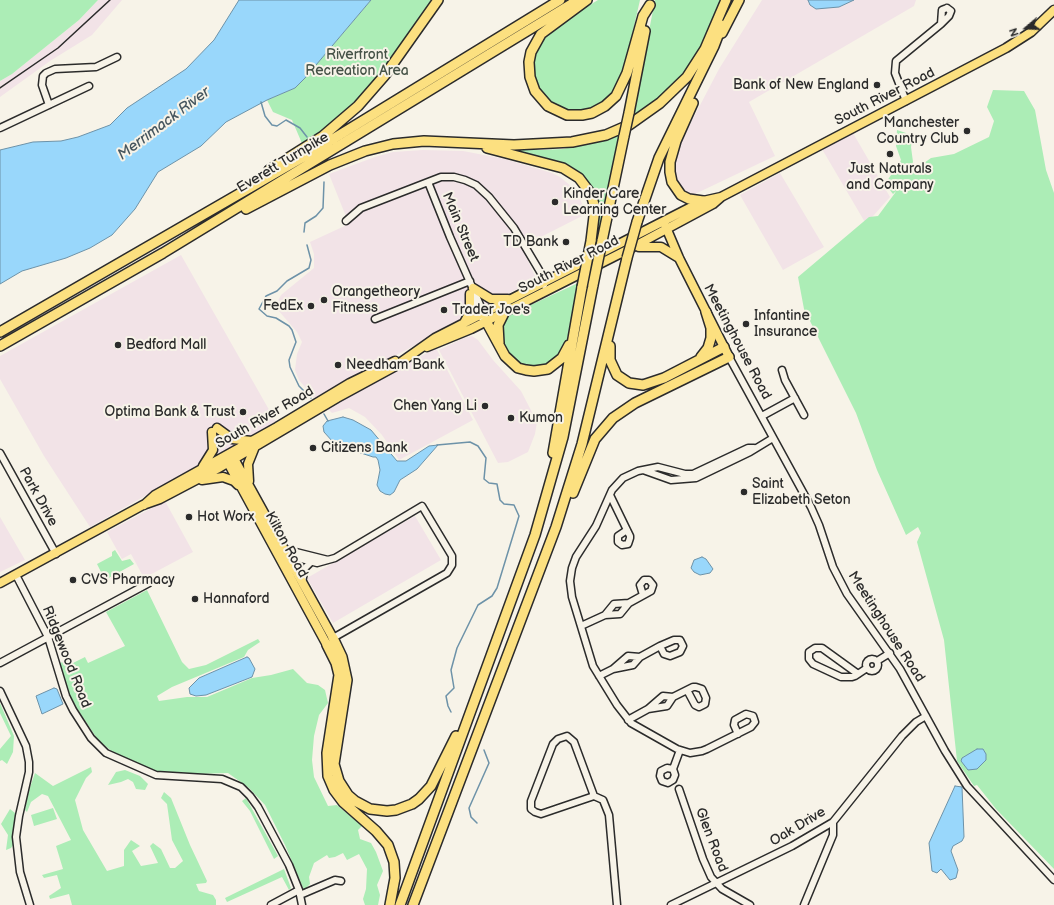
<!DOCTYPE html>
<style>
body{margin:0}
#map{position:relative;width:1054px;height:905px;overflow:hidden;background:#f7f3e8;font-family:"Balsamiq Sans",sans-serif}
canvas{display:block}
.north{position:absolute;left:1006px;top:8px;width:40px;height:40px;-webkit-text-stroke:3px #f7f3e8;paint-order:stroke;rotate:251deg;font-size:11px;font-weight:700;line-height:16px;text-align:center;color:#2b2b2b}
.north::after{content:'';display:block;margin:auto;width:14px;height:18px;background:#2b2b2b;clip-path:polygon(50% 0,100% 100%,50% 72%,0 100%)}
</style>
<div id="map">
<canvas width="1054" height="905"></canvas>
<div class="north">N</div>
</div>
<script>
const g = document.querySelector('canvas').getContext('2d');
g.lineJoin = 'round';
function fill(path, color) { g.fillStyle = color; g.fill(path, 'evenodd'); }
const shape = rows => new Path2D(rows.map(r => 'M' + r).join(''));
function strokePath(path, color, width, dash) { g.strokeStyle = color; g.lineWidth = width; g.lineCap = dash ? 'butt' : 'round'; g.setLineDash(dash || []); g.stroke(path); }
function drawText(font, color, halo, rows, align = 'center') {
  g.font = font + ' "Balsamiq Sans",sans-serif'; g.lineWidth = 4; g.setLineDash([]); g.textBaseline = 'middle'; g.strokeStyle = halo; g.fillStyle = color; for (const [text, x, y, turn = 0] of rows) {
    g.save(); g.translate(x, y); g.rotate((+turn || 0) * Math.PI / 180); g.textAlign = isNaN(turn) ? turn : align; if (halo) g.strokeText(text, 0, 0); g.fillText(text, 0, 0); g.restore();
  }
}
fill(shape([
 [98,0,122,0,92,35,50,61,0,97,0,81,12,74,79,20],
 [762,0,916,0,914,6,749,102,775,156,760,163,719,69],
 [719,69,760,163,695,194,688,194,681,190,674,181,674,155],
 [853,133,890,197,866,224,822,149],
 [423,150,463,151,505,159,552,173,560,177,577,191,586,214,527,244,510,219,505,223,521,246,535,276,534,280,504,296,494,304,314,398,299,380,295,370,297,354,302,342,297,332,278,310,278,301,281,295,314,268,314,254,310,242,349,224,329,174,375,157,393,152],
 [780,173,824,247,783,270,740,195],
 [181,255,276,422,90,527,44,456,0,379,0,356],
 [472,336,478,340,493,360,521,391,537,422,535,434,528,452,508,462,498,463,439,350,464,338],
 [436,348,473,420,399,460,382,435,365,417,349,408,332,413,326,407],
 [165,501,193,552,144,578,131,554,122,559,107,532],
 [415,516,441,560,333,623,307,578],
 [0,517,25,560,0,572]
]), '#f2e3e7');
fill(shape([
 [0,0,98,0,79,20,12,74,0,81],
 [371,0,437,0,379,81,304,148,292,120,273,112,267,100,295,88,305,78],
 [598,0,640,0,627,57,621,77,611,94,599,106,572,112,555,106,547,101,539,89,532,71,533,53,539,41,549,30],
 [655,0,723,0,709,33,687,71,654,104,632,118],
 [993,90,1024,91,1035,110,1046,170,1054,193,1054,869,996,809,977,785,974,786,957,761,944,640,917,542,921,533,918,527,906,535,877,470,856,413,804,309,798,277,869,217,878,216,895,193,896,191,893,194,885,184,901,160,896,146,897,130,909,134,912,141,911,147,913,162,911,166,924,163,931,158,954,154,989,137,994,121,987,107],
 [619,135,597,247,593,248,599,216,598,201,594,192,581,175,499,147,540,150,563,149],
 [578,283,568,335,565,345,556,360,541,366,533,367,519,363,513,358,502,344,501,325,505,317],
 [115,550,122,561,130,559,134,564,105,580,97,564,112,556,112,552],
 [147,590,182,662,189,669,206,665,258,639,260,642,248,650,244,657,172,687,157,696,159,701,187,697,207,697,252,678,271,675,293,669,307,683,318,685,325,690,328,703,319,715,314,736,312,760,314,777,328,806,337,805,362,826,358,830,360,839,371,843,376,852,383,871,377,885,380,895,378,905,365,905,363,899,366,889,367,869,359,854,347,860,343,853,335,857,329,858,327,855,314,863,309,877,310,884,304,890,285,845,265,805,249,788,228,773,165,775,119,757,98,740,78,710,66,688,60,663,69,660,71,664,85,657,88,663,125,646,106,612],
 [0,703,14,736,13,752,7,764,2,760,0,761,0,749,11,736,0,713],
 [91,767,92,772,86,778,75,800,83,830,107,871,124,866,124,850,131,840,140,846,132,851,141,866,158,863,150,846,153,843,161,849,170,868,175,868,183,861,172,840,167,804,161,798,164,792,171,798,190,845,207,881,206,883,196,884,199,891,213,895,216,900,216,905,72,905,69,894,50,899,49,896,61,888,57,875,44,878,42,875,63,869,56,846,71,840,48,796,42,794,31,802,27,812,25,810,28,793,35,773,53,786],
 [125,770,140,776,148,784,145,790,136,789,133,782,128,779,121,782,108,785,116,772],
 [246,798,278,856,274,859,250,811,242,801],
 [53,808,57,819,34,826,31,815],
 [10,809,15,813,13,845,11,848,6,850,8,835,1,824],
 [284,869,291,888,289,890,282,877,227,902,225,898]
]), '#acedb6');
const water = shape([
 [239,0,371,0,305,78,295,88,267,100,226,122,201,146,158,172,135,209,112,235,90,248,66,258,22,271,0,284,0,150,33,142,61,141,78,137,110,125,127,108,186,69,214,40,239,0],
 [808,0,854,0,839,7,816,9,810,5,808,0],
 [343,417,353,420,371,430,397,461,406,461,429,446,438,445,417,469,400,480,394,492,390,495,385,494,380,491,377,485,380,470,378,460,376,457,373,457,343,447,333,442,324,432,323,426,327,421,343,417],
 [702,557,706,559,713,569,710,573,700,575,694,572,691,568,694,560,702,557],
 [247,657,249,658,255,669,252,677,206,695,196,696,190,694,189,688,199,678,247,657],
 [54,688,57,689,63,704,42,714,36,696,54,688],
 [977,749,983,749,986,754,986,760,977,769,968,770,961,761,962,758,977,749],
 [955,786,962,787,964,837,962,841,953,846,951,851,958,870,956,878,950,880,941,869,937,873,932,871,929,843,955,786]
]);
fill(water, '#99d7fb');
strokePath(water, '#6d92a8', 1);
strokePath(shape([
 [261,102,265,116,272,125,277,126,286,120,300,128,307,137],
 [304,232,305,223,316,216,323,208,324,182],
 [307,245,311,260,309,268,287,281,277,291,266,296,259,309,267,316,276,318,289,326,292,330,296,342,289,360,290,367,299,386,311,398],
 [324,414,328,421],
 [437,445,470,442,478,446,486,458,484,479,489,483,497,484,500,500,504,504,514,505,519,516,497,588,492,596,478,605,457,648,451,670,454,688,446,696,448,706,451,712],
 [477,823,471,817,469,808,489,763,484,750]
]), '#6d92a8', 1.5);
const minor = shape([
 [947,8,951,11,949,16,941,24,942,10,947,8],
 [906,101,895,73,896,61,941,24],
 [49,105,42,85,43,76,46,73,55,69,96,67,117,57],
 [0,128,89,86],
 [428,182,450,237,485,316],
 [346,221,361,208,441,177,454,177,465,180,476,185,489,197,514,228,542,275,544,285],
 [472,296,481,317],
 [375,319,470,281],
 [729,357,811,507,819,525,833,567,847,594,900,669,945,751,967,786,1054,880],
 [782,370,785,380,804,415],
 [762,416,795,398],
 [0,453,56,554],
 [643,470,671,480,696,478,750,452,773,438],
 [610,495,627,530,630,536,630,538,628,544,622,545,618,542,618,536,627,530],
 [282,551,284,549,328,560],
 [286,555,317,563,335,558,422,506,452,556,452,565,447,573,333,638],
 [16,575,48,637,66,696,73,710,91,738,106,753,156,775,222,779,241,787,250,796,258,807,289,865,299,890,302,905],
 [302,582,305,568,311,562],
 [605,615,614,604,629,603,649,592,651,591,653,585,649,580,644,580,640,585,643,595],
 [581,626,605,615,620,614,629,603],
 '866 665a6 6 0 1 1 12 0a6 6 0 1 1-12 0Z',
 [877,661,890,653],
 [0,663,149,583],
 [613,669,633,665,640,657,660,646,674,640,680,640,683,646,680,652,670,656,664,654,660,646],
 [858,674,822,648,815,648,809,652,809,659,813,664,841,677,852,677,855,676,867,668],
 [599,676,613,669,628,656,640,657],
 [0,691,26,746,29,762,29,772,19,816,16,837,20,872,30,905],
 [648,709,667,706,673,697],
 [628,720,648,709,663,696,673,697,693,687,696,687,702,689,706,698,705,704,699,707,695,705,687,690],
 [738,734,734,725,735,720,746,714,753,716,755,722,751,727,707,749,702,751,690,753,677,749,631,723,617,705,593,666,572,597,570,581,572,568,576,557,596,526,612,490,623,478,638,471,658,467,685,474,693,474,748,448,754,448],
 [673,769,675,775,673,780,668,783,662,781,660,776,661,771,667,768,673,769,680,750],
 [679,789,703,859,711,877,722,889,750,905],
 [594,796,574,742,567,736,558,739,553,744,531,801,531,809,535,812,541,814,594,796,603,800,609,815,617,905],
 [300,895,335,880,341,881],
 [271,905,299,890],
 [671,905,792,846,833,822,902,736,916,722,926,716],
 [804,905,833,835,833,822]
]);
const major = shape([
 [665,225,679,258,729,357],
 [639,247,661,247,679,258],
 [473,288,491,299,508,299],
 [464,323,470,312,470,294],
 [427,347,471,329,633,247,713,204,721,197],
 [217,428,232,439,252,441],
 [232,455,333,638],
 [226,459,327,645],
 [203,466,213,450,212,432],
 [202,480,223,477,234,481,238,485],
 [249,481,248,464,254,449],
 [144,505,155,495,277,427,350,383,395,361],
 [0,583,143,505,160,499,217,469,337,398,394,367,435,338,703,201,721,197,1006,48,1031,32,1054,10]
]);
const highway = shape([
 [587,0,541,34,531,52,529,62,530,77,535,91,548,106,567,115,582,115,592,113,605,106,616,96,627,73,643,16,650,5],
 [722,33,739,0],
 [693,103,676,141,670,162,670,172,672,182,681,195,689,199,703,201],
 [629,113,645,31],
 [487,148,563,168,579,178,591,194,595,208,591,241],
 [269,170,323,136,358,106,385,75,438,0],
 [246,209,330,165,365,151,393,144,424,141,514,145,572,142,606,135,629,125,660,103,687,77,705,49,726,0],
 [637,222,659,158,714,46,722,25],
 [602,241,624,136],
 [486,321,505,356,518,368,526,370,534,371,548,369,562,358,569,345],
 [0,332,310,153,560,0],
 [499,343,498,325,505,311],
 [0,346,163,253,578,0],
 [610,346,610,360,617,375,629,383,643,385,664,378,724,347],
 [701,357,708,348,711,338,711,328,706,312],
 [553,453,582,287],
 [573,493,595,439,613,418,635,403,729,357],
 [333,638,342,657,347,680,334,764,339,781,348,795,355,801,370,809,387,811,396,810,412,804,419,799,431,786,456,736],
 [327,645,336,663,339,675,327,753,328,776,334,790,343,802,376,831,388,845,394,862,395,878,390,905],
 [400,905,535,535,563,437,593,285],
 [413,905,556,527,582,444,627,258]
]);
strokePath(minor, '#2b2b2b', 9);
strokePath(major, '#2b2b2b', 11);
strokePath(highway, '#2b2b2b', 12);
strokePath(minor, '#f7f3e8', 6);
strokePath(major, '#fce080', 8);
strokePath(highway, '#fce080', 9);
strokePath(shape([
 [0,88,58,48,110,0]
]), '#2b2b2b', 1.5);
const highwayBridge = shape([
 [624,136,629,113],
 [627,258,637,222],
 [593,285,602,241],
 [582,287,591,241]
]);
strokePath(highwayBridge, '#2b2b2b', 12, []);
strokePath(highwayBridge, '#fce080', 9);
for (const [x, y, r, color] of [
 [877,85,4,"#2b2b2b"],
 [967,131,4,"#2b2b2b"],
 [890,154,4,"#2b2b2b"],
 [555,202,4,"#2b2b2b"],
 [566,242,4,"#2b2b2b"],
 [324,300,4,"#2b2b2b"],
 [311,306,4,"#2b2b2b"],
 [444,310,4,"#2b2b2b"],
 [746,324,4,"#2b2b2b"],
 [118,345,4,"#2b2b2b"],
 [338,365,4,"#2b2b2b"],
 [485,406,4,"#2b2b2b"],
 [243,412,4,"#2b2b2b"],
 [511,418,4,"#2b2b2b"],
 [313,448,4,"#2b2b2b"],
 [744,492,4,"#2b2b2b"],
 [189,517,4,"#2b2b2b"],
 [73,580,4,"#2b2b2b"],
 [195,599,4,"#2b2b2b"]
]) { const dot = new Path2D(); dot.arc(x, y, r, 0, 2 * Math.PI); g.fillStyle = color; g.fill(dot); strokePath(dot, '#f7f3e8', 1.5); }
drawText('14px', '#455247', '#f7f3e8', [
 ["Riverfront",357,55],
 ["Recreation Area",357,71]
]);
drawText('14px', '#2b2b2b', '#f7f3e8', [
 ["Bank of New England",869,85,"right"],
 ["Manchester",959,123,"right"],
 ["Country Club",959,139,"right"],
 ["Just Naturals",890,169,"center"],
 ["and Company",890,185,"center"],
 ["Kinder Care",563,194],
 ["Learning Center",563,210],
 ["TD Bank",558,242,"right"],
 ["Orangetheory",332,292],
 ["Fitness",332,308],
 ["FedEx",303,306,"right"],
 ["Trader Joe's",452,310],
 ["Infantine",754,316],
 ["Insurance",754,332],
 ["Bedford Mall",126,345],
 ["Needham Bank",346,365],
 ["Chen Yang Li",477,406,"right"],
 ["Optima Bank & Trust",235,412,"right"],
 ["Kumon",519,418],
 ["Citizens Bank",321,448],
 ["Saint",752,484],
 ["Elizabeth Seton",752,500],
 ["Hot Worx",197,517],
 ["CVS Pharmacy",81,580],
 ["Hannaford",203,599]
], 'left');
drawText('14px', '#2b2b2b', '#f7f3e8', [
 ["South River Road",885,97,-27],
 ["Everett Turnpike",283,163,-31],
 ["Main Street",460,227,67],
 ["South River Road",569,265,-27],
 ["Meetinghouse Road",737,342,62],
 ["South River Road",265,418,-30],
 ["Park Drive",38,497,61],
 ["Kilton Road",286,545,61],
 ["Meetinghouse Road",886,627,57],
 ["Ridgewood Road",66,657,68],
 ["Oak Drive",798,827,-31],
 ["Glen Road",711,840,69]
]);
drawText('italic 15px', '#46565f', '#f7f3e8', [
 ["Merrimack River",164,124,-37]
]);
</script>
